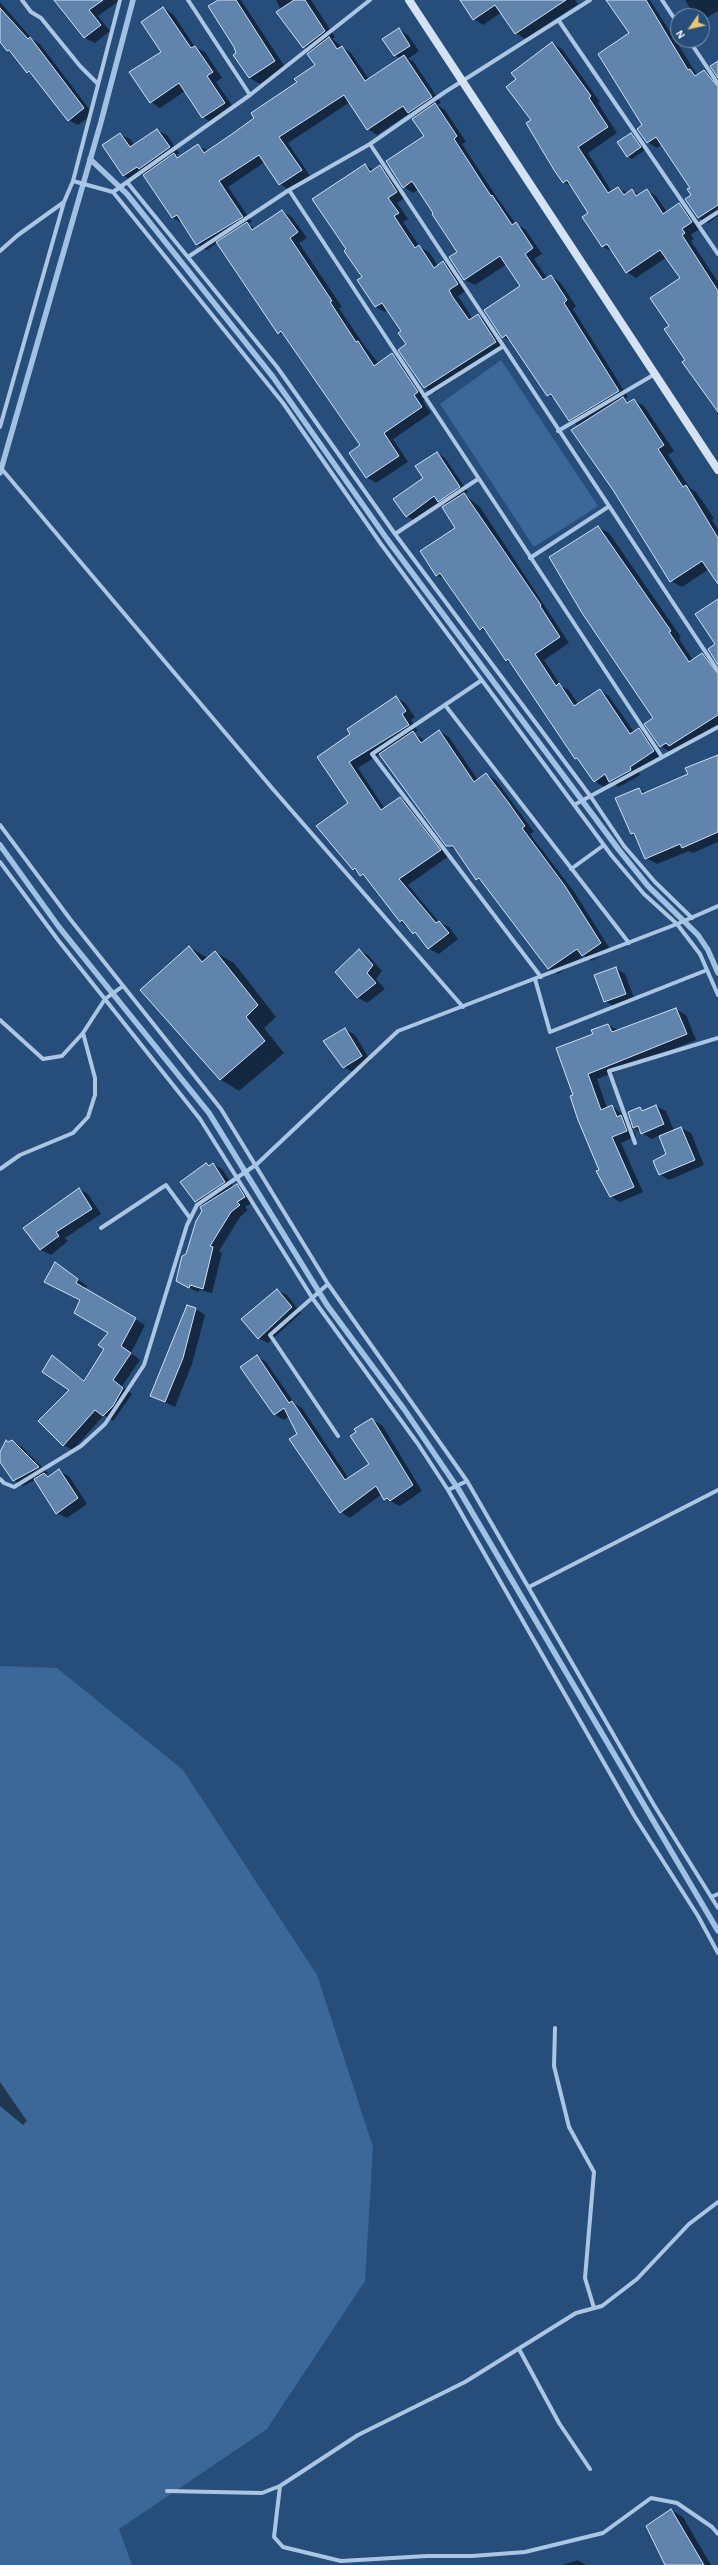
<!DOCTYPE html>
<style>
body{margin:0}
#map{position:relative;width:718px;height:2565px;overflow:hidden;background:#274e7b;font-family:"Alegreya Sans",sans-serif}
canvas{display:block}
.north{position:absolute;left:670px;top:8px;width:40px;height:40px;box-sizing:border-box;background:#274e7b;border:1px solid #7d95b0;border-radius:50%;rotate:236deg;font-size:11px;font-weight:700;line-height:16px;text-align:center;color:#fff}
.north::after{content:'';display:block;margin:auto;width:14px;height:18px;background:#ecc571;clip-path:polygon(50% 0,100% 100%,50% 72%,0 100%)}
</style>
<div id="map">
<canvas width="718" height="2565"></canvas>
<div class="north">N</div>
</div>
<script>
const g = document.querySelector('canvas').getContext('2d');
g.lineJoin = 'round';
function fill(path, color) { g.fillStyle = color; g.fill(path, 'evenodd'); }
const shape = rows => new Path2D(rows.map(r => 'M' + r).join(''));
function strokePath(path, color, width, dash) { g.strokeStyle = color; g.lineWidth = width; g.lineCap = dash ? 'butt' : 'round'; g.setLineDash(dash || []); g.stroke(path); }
fill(shape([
 [501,360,598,506,534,547,440,404],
 [0,1666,57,1668,183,1770,317,1975,373,2147,365,2281,267,2429,119,2529,132,2565,0,2565]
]), '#3b6898');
fill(shape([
 [55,0,118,0,119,1,98,16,110,31,95,43,85,38],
 [216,0,241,0,285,67,260,84,249,78],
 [276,0,311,0,335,37,332,39,351,53,369,79,400,58,395,55,384,39,399,29,408,35,419,51,408,59,413,61,441,103,437,105,445,110,466,142,462,144,498,199,516,224,525,229,542,254,534,259,547,278,551,276,560,282,576,306,573,309,628,397,624,399,630,402,634,400,644,406,674,451,668,455,690,488,696,492,714,518,712,520,718,529,718,582,709,569,682,587,671,581,579,426,569,420,556,400,548,395,512,342,503,337,521,286,507,264,475,285,465,280,450,258,459,252,435,213,419,189,413,193,404,187,425,136,417,117,410,113,377,135,368,129,350,102,288,143,310,176,289,190,280,184,265,162,228,187,252,222,248,224,256,229,282,211,292,217,307,238,299,243,342,307,339,308,364,345,379,364,392,355,402,360,427,398,423,401,431,413,393,439,408,462,376,483,366,477,362,445,287,337,279,333,217,243,207,250,197,244,182,223,173,218,144,174,133,181,124,176,103,145,120,134,130,139,134,145,157,130,167,135,179,153,176,155,180,158,198,145,208,151,232,135,316,65,312,52,304,47,278,12,281,10],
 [461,0,575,0,578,4,525,39,516,33,502,12,483,25,474,19],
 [617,0,650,0,696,73,698,75,705,71,718,82,718,216,708,223,699,218,686,200,693,196,691,188,662,144,657,148,647,142,630,33],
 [685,0,718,0,718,11,703,20,702,16,694,15],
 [0,2,32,39,40,44,93,114,78,125,68,120,34,76,28,72,0,41],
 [163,8,173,14,195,47,205,52,222,78,216,82,234,108,212,123,203,117,185,91,160,108,151,102,162,52],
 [552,43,562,49,600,102,598,103,617,133,588,153,612,192,618,188,628,193,632,190,640,195,647,190,656,196,667,212,679,205,689,210,701,228,691,235,694,239,691,241,718,282,718,411,687,360,670,326,681,279,667,257,636,278,627,272,613,252,603,247,589,213,573,187,563,182,532,120,518,80],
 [631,134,645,150,632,159,627,156],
 [365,165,374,170,380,167,390,172,406,197,397,203,408,219,403,222,420,247,429,252,438,266,443,262,453,268,467,290,458,296,473,319,478,315,488,321,505,347,434,393,424,388,402,332,388,310,385,312,376,307,347,250],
 [437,453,445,458,468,492,464,494,480,507,569,643,544,660,561,686,569,690,578,704,600,690,609,696,634,732,639,729,648,734,663,756,639,772,640,775,619,787,610,782,604,787,594,781,581,761,576,758,511,663,506,660,489,634,480,629,446,580,436,575,456,528,446,505,440,502,415,521,406,516],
 [598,527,609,533,681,637,679,639,693,660,702,654,713,660,718,668,718,727,680,751,676,749,671,752,660,746,655,718],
 [396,697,405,703,415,717,411,720,418,731,414,733,425,741,439,731,449,737,478,780,486,774,496,780,534,832,530,834,575,893,610,949,592,961,584,956,558,974,548,968,484,883,477,879,457,851,447,845,380,754,358,768,385,809,400,798,410,804,449,856,408,885,439,922,449,927,458,939,439,954,429,949,420,937,400,922,368,879,353,869,349,804,318,758,352,734],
 [718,755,718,842,693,853,689,851,657,864,646,858,637,837,632,834,639,789,647,793,689,775],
 [189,947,208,958,215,952,234,963,276,1017,264,1028,284,1053,239,1091,221,1080,141,990],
 [359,950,368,955,382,971,376,979,385,989,367,1003,357,997],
 [616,968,625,974,635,1000,615,1007,605,1001],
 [676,1009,686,1015,696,1040,597,1079,607,1108,612,1106,632,1122,640,1108,644,1111,656,1106,666,1111,674,1131,681,1128,691,1133,704,1165,669,1180,659,1174,668,1155,660,1135,652,1139,632,1127,636,1136,621,1143,643,1192,620,1202,611,1197,606,1185,574,1096,594,1035,608,1025,618,1030],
 [345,1029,355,1035,371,1061,354,1073,344,1067],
 [206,1164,210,1166,213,1164,222,1169,234,1187,237,1185,246,1190,253,1202,245,1207,248,1210,240,1217,219,1251,222,1253,212,1293,200,1290,198,1292,186,1286,187,1255,203,1211,204,1206,196,1201],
 [79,1189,88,1194,101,1214,65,1238,68,1241,51,1255,41,1250,24,1228],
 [55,1263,87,1286,85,1289,145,1325,131,1353,140,1360,122,1386,132,1394,113,1421,104,1415,73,1450,63,1445,70,1390,53,1356,86,1381,105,1349,109,1332,81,1300],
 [277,1290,287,1295,301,1313,268,1343,258,1338],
 [196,1309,205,1315,192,1364,175,1407,151,1396],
 [257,1356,266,1362,295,1404,302,1408,349,1479,371,1465,372,1420,382,1425,422,1491,400,1506,385,1499,382,1494,350,1518,341,1512,289,1416,284,1420,274,1414],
 [12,1441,22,1447,48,1473,46,1474,50,1477,59,1471,69,1476,87,1504,67,1518,57,1513,35,1480,23,1486,14,1480,0,1460,0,1454],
 [0,2082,27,2121,23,2125,0,2106],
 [671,2510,683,2517,711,2565,666,2565],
 [578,2560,586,2565,562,2565]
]), '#0007');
strokePath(shape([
 [90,159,127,194,273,377,387,539,619,850,648,886,698,935,708,950,718,973],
 [0,473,101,122,133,0],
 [0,845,59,927,209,1113,327,1305,404,1409,459,1490,718,1931]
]), '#a0c1e4', 5.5);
const building = shape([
 [54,0,103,0,89,10,101,25,84,38,54,0],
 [218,0,236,0,275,61,249,78,233,55,236,53,234,47,208,6,218,0],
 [294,0,305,0,325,31,303,48,276,12,294,0],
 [460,0,566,0,515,34,495,5,473,20,460,0],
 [606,0,646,0,688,70,690,69,695,76,704,70,718,87,718,205,698,218,685,199,691,195,687,189,690,188,656,137,647,143,637,129,642,125,598,54,629,33,606,0],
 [163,7,191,48,195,46,213,72,207,76,225,103,202,118,179,83,150,103,129,72,161,52,141,22,163,7],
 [0,8,28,39,30,37,84,108,68,121,29,71,27,73,9,50,7,51,0,42,0,8],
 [399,28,410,46,394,56,382,39,399,28],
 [329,37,337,49,342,46,365,81,404,55,432,97,408,113,403,106,367,130,344,95,279,137,302,170,279,185,259,155,219,181,243,217,196,245,177,215,172,218,143,175,174,153,177,158,198,144,204,153,232,134,254,118,251,113,297,82,294,79,315,65,307,54,329,37],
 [552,42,591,96,589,98,608,127,578,147,608,193,618,187,624,195,632,189,636,196,647,189,663,214,679,203,692,222,682,229,685,233,682,235,718,291,718,412,682,362,685,360,664,329,669,326,650,298,680,278,660,250,626,273,607,244,602,247,582,217,588,213,567,180,563,183,554,170,526,123,531,120,506,87,516,79,511,73,552,42],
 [718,61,718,78,710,66,718,61],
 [435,103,457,136,454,139,491,196,492,195,512,225,516,222,533,248,525,254,543,280,551,275,567,300,564,303,619,391,569,421,551,394,547,396,506,335,502,338,484,310,520,286,500,256,464,280,449,257,457,252,432,214,433,213,412,181,403,188,386,161,424,136,412,119,435,103],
 [157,129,170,147,139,169,137,167,123,176,102,145,120,133,130,147,157,129],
 [631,133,641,147,627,157,617,142,631,133],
 [365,164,370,172,380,165,397,192,388,198,399,213,394,216,415,248,419,245,434,268,443,261,458,284,449,290,452,296,469,320,478,314,496,342,424,388,398,350,406,344,398,333,401,331,382,303,375,307,357,280,362,277,344,251,346,249,312,199,365,164],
 [282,210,298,232,290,238,332,301,330,302,356,342,358,341,374,366,392,353,418,392,414,395,422,407,384,433,399,456,366,478,349,453,360,445,281,331,278,334,216,242,247,222,252,230,282,210],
 [623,397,627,403,634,399,664,445,658,449,683,487,686,485,718,538,718,584,702,561,670,582,613,490,571,430,623,397],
 [437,452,460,487,438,502,434,496,406,517,393,499,423,478,415,466,437,452],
 [464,493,541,605,540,606,560,637,535,654,556,686,559,683,574,706,600,689,630,734,639,728,654,751,630,767,631,770,609,782,605,774,594,782,577,758,575,759,508,659,506,661,483,627,480,630,440,573,436,576,420,551,455,528,442,507,464,493],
 [598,526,671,631,669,632,689,662,702,653,718,674,718,715,669,746,666,743,660,747,644,724,653,718,582,613,549,557,598,526],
 [718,599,718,665,708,649,715,644,695,614,718,599],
 [396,696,406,711,402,714,409,725,349,762,381,810,400,797,441,850,399,879,436,923,439,921,449,933,428,949,415,932,413,934,402,920,400,922,363,874,360,876,355,868,353,870,316,826,348,803,317,757,350,734,347,729,396,696],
 [439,730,474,782,486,773,508,802,525,826,522,828,565,886,601,943,582,956,577,949,548,969,479,878,476,880,453,846,446,846,379,754,413,731,421,743,439,730],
 [718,755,718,832,682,848,680,844,645,859,634,833,631,834,615,798,639,788,642,794,688,774,685,768,718,755],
 [189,946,202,962,215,951,258,1005,246,1017,265,1041,220,1080,140,990,189,946],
 [359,949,373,965,367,973,376,983,357,998,335,972,359,949],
 [616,967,626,994,604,1002,594,975,616,967],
 [676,1008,687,1034,588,1074,601,1110,612,1105,617,1117,621,1115,627,1131,612,1137,634,1187,610,1197,596,1171,599,1170,578,1120,570,1096,573,1095,556,1048,593,1034,591,1030,608,1024,612,1032,676,1008],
 [345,1028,362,1056,343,1068,323,1041,345,1028],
 [656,1105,664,1124,641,1134,638,1126,633,1128,628,1112,640,1107,642,1111,656,1105],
 [681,1127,695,1160,659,1175,653,1161,666,1154,659,1136,681,1127],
 [206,1163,209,1166,213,1163,225,1182,195,1202,180,1182,206,1163],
 [237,1184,245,1197,237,1202,240,1205,231,1212,210,1246,213,1247,203,1289,190,1285,189,1288,176,1281,182,1256,186,1254,196,1221,202,1211,200,1207,237,1184],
 [79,1188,92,1209,56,1232,59,1236,40,1250,23,1228,79,1188],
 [55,1262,78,1279,76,1283,136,1318,121,1346,131,1353,113,1380,123,1388,113,1406,103,1416,95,1410,63,1446,38,1421,69,1390,42,1372,52,1355,84,1381,104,1349,98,1345,108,1333,74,1313,80,1300,44,1282,55,1262],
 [277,1289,292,1307,258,1339,241,1319,277,1289],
 [187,1305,196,1308,183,1358,165,1402,150,1396,187,1305],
 [257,1355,289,1403,292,1401,345,1480,369,1464,350,1436,356,1432,354,1429,372,1418,413,1485,390,1501,387,1498,384,1500,376,1486,340,1513,289,1439,297,1434,284,1408,274,1415,240,1367,257,1355],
 [6,1440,8,1442,12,1440,39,1467,13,1481,0,1462,0,1452,6,1440],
 [59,1469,78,1498,56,1514,34,1479,44,1473,48,1477,59,1469],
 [671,2509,704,2565,665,2565,646,2526,671,2509]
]);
fill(building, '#6084ac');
strokePath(building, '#cee0f3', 1);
strokePath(shape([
 [22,0,31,12,41,18,80,66,98,84],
 [188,0,250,95],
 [662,0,678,24],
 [559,21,718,254],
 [689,40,718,84],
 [370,144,718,671],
 [73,181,113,192,250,95,370,0],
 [127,182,277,367,395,534,591,797,624,846,655,882,692,918],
 [289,190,662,757],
 [113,192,283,403,381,544,612,856,644,894,677,924,700,954,718,995],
 [698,225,718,212],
 [0,251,18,235,64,202],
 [188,257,289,190,370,144,445,92,590,0],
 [424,396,502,347],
 [0,427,64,202,73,181,120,0],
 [558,431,655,374],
 [0,467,272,788,463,1007],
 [395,534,478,479],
 [530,558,608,507],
 [482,680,372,754,541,977],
 [445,705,629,943],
 [574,805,718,727],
 [0,825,70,919,221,1109,328,1284,467,1481,654,1805,718,1908],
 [0,862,58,940,200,1119,313,1299,418,1444,448,1490,635,1817,698,1916,718,1953],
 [571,869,604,845],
 [535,979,550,1032,707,970],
 [0,1020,43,1059,62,1056,83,1033,105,999,123,986],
 [635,1143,609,1071,718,1038],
 [0,1169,20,1155,73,1133,88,1117,95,1095,95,1078,83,1033],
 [101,1228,166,1185,190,1218],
 [328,1284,270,1335,338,1436],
 [0,1479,4,1483,14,1487,81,1446,105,1424,144,1365,187,1225,197,1205,257,1164,398,1031,677,924,718,906],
 [448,1490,467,1481],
 [529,1587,718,1490],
 [711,1897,718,1894],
 [555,2028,554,2066,569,2127,594,2172,585,2278,594,2308],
 [519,2349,559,2423,590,2469],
 [280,2486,274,2537,283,2547,341,2561,427,2556,472,2556,525,2552,603,2533,651,2498,677,2503,712,2527,718,2534],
 [167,2491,262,2493,280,2486,358,2435,465,2382,576,2313,602,2306,637,2279,689,2224,718,2202]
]), '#abc6e4', 4);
strokePath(shape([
 [409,0,718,470]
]), '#d4e3f4', 8);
</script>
